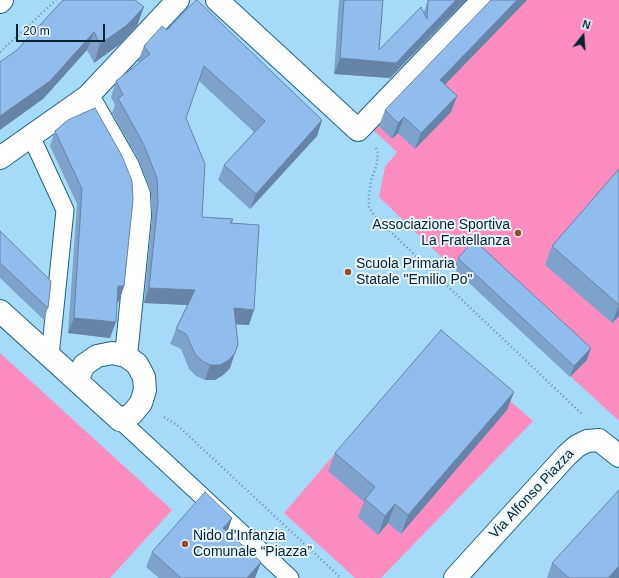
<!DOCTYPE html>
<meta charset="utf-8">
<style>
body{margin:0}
#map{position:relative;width:619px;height:578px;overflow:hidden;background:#a5dbf8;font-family:Arial,sans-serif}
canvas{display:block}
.north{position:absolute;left:563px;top:16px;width:40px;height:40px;-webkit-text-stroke:3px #e9f6fd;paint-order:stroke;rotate:17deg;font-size:11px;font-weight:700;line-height:16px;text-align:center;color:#052230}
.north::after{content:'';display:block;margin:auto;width:14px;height:18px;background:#052230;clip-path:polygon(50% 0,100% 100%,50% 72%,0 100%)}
.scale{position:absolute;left:16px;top:24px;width:89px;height:18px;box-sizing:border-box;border:2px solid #052230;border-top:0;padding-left:5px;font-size:12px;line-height:14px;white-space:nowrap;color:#052230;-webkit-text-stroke:3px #e9f6fd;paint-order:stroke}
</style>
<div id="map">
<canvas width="619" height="578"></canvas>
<div class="north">N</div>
<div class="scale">20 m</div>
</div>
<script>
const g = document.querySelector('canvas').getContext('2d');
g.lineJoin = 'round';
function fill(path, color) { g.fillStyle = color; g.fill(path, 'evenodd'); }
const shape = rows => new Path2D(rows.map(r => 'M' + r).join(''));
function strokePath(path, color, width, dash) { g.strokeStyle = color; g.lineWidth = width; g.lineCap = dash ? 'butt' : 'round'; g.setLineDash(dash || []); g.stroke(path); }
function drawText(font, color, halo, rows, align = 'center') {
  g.font = font + ' Arial,sans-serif'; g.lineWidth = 4; g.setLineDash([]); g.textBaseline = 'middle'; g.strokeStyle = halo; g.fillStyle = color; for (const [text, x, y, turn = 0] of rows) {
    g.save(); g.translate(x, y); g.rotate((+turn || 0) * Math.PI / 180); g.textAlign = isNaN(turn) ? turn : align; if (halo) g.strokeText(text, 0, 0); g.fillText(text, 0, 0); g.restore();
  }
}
fill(shape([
 [488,0,619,0,619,421,454,269,379,197,385,167,397,152,367,124],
 [436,336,533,421,381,578,355,578,284,513],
 [0,353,172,510,110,578,0,578]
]), '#fd8cc0');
const lane = shape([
 [31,136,65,210,50,356],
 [120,420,290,578]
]);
const street = shape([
 [217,0,358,130,483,0],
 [0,2,2,0],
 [88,96,128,166,139,194,140,216,126,356],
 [0,158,88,96,178,0],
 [0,311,120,420,132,414,141,403,145,390,144,377,137,364,126,356,112,353,97,356,84,365,77,380],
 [455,578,567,455,577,446,587,441,599,440,619,456]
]);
strokePath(lane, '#1d6484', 19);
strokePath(street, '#1d6484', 24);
strokePath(shape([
 [0,52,56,0],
 [376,148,378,153,377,163,371,181,369,195,369,207,375,217,583,415],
 [164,417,177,425,341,578]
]), '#6692a9', 2.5, [1, 3]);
strokePath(lane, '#fff', 17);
strokePath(street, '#fff', 22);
fill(shape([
 [63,0,137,26,120,44,94,63,87,50,43,99],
 [339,0,383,0,379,50,424,12,428,0,466,0,390,78,334,74],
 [527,0,445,84,457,96,451,112,415,149,398,133,392,139,379,126,385,110],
 [167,30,322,120,317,136,250,209,218,180,224,165,254,132,199,81,186,118,202,217,233,219,232,223,249,325,236,324,230,368,223,375,215,380,205,380,196,376,189,369,181,349,170,344,176,329,187,305,144,303,152,217,151,193,139,160,112,113,115,105,111,97,116,81,139,63,138,61,144,46],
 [68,120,124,286,119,302,117,301,110,338,68,333,77,204,50,146,55,131],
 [619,169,619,316,612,323,545,265,552,246],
 [0,231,48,308,44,320,0,278],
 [458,258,587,360,570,377,454,269],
 [514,392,507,410,401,534,388,523,378,535,358,517,364,502,328,471,335,453],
 [232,518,227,532,261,562,255,578,159,578,146,567,152,552],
 [552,563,619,578,547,578]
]), '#7da3cd');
fill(shape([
 [456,0,466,0,390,78,334,74,340,58,396,63],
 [517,0,527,0,434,96,440,80],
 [144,7,137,26,120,44,94,63,100,44],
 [94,32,87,50,43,99,0,130,0,116],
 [457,96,451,112,415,149,421,133],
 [404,117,398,133,392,139,398,123],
 [322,120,317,136,250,209,256,194],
 [118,286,124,286,119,302,113,301],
 [149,288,195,290,189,305,144,303],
 [619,305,619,316,612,323],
 [234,308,254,310,249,325,228,324],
 [74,318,116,322,110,338,68,333],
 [591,348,587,360,570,377,574,366],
 [235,353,230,368,223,375,215,380,205,380,210,365],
 [514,392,507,410,401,534,408,515],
 [395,504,388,523,378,535,385,516],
 [232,518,227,533,223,528],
 [261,562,255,578,247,578],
 [619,566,619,578,608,578]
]), '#6684a7');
const building = shape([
 [63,0,135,0,144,7,126,26,100,44,94,32,50,81,0,116,0,62,17,50,63,0],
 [196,0,197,0,322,120,256,194,224,165,265,121,204,66,186,118,205,164,202,217,233,219,230,223,259,225,254,310,234,308,238,344,235,353,229,360,220,365,210,365,202,361,195,354,186,334,176,329,195,290,149,288,158,202,157,178,144,145,118,98,123,95,116,81,150,54,144,46,162,26,167,30,196,0],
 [344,0,383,0,379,50,421,7,427,19,428,0,456,0,396,63,340,58,344,0],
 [491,0,517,0,440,80,457,96,421,133,404,117,398,123,385,110,491,0],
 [95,108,122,156,132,181,133,200,124,286,118,286,116,322,74,318,82,189,55,131,68,120,95,108],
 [619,169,619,305,552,246,619,169],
 [0,231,51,281,48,308,0,263,0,231],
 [474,240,591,348,574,366,458,258,474,240],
 [441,330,514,392,408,515,395,504,385,516,365,499,375,487,335,453,441,330],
 [619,490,619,566,608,578,569,578,552,563,619,490],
 [205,492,232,518,223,528,261,562,247,578,181,578,152,552,205,492]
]);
fill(building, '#91bdee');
strokePath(building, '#6684a7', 1);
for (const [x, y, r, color] of [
 [518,233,4,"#935021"],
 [348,272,4,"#935021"],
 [185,544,4,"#935021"]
]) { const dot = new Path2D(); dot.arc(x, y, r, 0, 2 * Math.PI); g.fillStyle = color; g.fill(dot); strokePath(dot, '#e9f6fd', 1.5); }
drawText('14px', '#052230', '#e9f6fd', [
 ["Associazione Sportiva",510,225,"right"],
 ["La Fratellanza",510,241,"right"],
 ["Scuola Primaria",356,264],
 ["Statale \"Emilio Po\"",356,280],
 ["Nido d’Infanzia",193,536],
 ["Comunale “Piazza”",193,552]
], 'left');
drawText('14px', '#052230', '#e9f6fd', [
 ["Via Alfonso Piazza",532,494,-47]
]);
</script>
